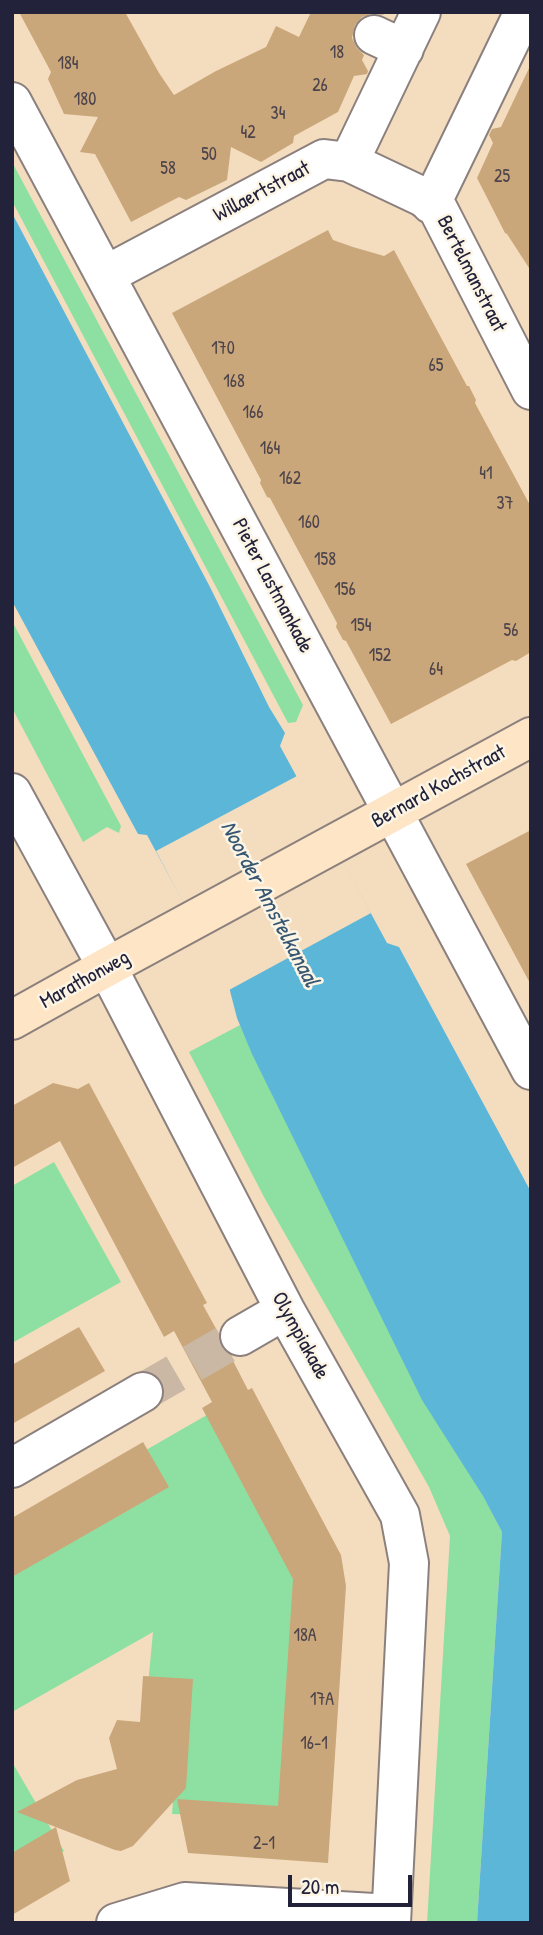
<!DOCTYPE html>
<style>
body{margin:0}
#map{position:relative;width:543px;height:1935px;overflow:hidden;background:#f4ddbf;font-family:"Patrick Hand",sans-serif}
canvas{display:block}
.frame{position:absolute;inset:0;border:14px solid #22223b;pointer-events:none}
.scale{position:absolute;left:288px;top:1875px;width:124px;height:32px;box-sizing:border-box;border:4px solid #22223b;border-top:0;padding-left:9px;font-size:21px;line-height:24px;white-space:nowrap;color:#22223b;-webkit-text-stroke:5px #fcf5e5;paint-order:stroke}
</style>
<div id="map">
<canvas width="543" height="1935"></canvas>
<div class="frame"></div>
<div class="scale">20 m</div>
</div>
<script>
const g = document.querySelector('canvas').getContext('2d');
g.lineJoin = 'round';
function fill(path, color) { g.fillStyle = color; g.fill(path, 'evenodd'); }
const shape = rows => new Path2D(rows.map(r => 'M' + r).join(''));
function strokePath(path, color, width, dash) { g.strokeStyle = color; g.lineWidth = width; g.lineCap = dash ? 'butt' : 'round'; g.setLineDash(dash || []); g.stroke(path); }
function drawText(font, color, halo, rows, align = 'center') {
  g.font = font + ' "Patrick Hand",sans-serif'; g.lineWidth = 5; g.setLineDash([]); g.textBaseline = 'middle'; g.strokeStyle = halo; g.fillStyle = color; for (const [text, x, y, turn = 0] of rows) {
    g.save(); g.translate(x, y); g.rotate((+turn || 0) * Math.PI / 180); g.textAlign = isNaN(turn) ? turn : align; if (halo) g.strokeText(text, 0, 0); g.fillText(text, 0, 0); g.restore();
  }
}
fill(shape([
 [12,162,303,705,296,722,288,723,12,201],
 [12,621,121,826,119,833,107,827,83,842,12,708],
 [240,1025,254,1056,502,1532,477,1923,427,1923,450,1536,429,1487,264,1197,189,1052],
 [54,1162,121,1282,12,1343,12,1186],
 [233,1400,309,1576,292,1818,172,1814,182,1687,148,1685,153,1632,12,1712,12,1527],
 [12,1762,64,1851,12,1884]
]), '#8de0a2');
fill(shape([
 [12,213,210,587,269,707,285,733,280,746,387,943,399,947,531,1192,531,1923,477,1923,502,1532,483,1496,422,1400,252,1054,237,1018,229,987,147,835,138,834,12,601]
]), '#5bb6d8');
fill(shape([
 [297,776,371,913,229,990,156,851]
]), '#f4ddbf');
fill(shape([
 [19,12,125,12,159,73,174,95,216,71,266,47,276,26,299,37,311,12,385,12,383,15,373,13,362,17,355,25,352,38,357,48,364,55,362,60,368,71,367,74,354,76,338,112,294,136,293,143,261,162,231,147,227,180,186,200,179,197,131,222,95,154,80,152,98,117,64,114,48,79,51,72],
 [531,64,531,271,507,234,505,233,477,178,493,143,489,135,492,129,501,127],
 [328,230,333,240,353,247,384,256,394,250,467,386,469,386,476,400,475,403,483,418,531,507,531,652,516,661,512,660,391,724,346,641,343,640,336,627,337,623,270,498,267,497,260,483,261,480,172,313],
 [531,830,531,985,466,864],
 [53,1083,78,1089,89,1083,207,1303,203,1305,219,1334,221,1346,230,1355,248,1390,252,1388,341,1555,346,1586,328,1863,188,1853,177,1799,278,1806,293,1579,202,1408,212,1402,174,1331,164,1337,60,1141,12,1168,12,1106],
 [79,1327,105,1371,12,1424,12,1365],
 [143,1442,169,1487,12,1577,12,1518],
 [143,1676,193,1679,186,1788,133,1846,121,1851,115,1850,17,1812,77,1780,117,1769,109,1738,117,1720,140,1722],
 [56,1827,70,1881,12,1915,12,1853]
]), '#caa77a');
strokePath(shape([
 [143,1392,240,1336]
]), '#cab8a5', 38, [38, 19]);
const street = shape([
 [374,35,404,49],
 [12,102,531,1070],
 [349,162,421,12],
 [431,204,524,12],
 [106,275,324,159,349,162,423,197,438,209,531,390],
 [12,793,107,967,285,1310,400,1515,409,1563,391,1923],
 [240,1336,285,1310],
 [12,1468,143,1392],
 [116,1923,185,1902,391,1914]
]);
const secondary = shape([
 [12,1020,107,967,531,737]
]);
strokePath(street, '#8b807d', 42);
strokePath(secondary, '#8b807d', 42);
strokePath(street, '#fff', 38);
strokePath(secondary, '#fde5c5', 38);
drawText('18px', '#4c434b', null, [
 ["18",337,53],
 ["184",68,64],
 ["26",320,86],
 ["180",85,100],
 ["34",278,114],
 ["42",248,133],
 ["50",209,155],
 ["58",168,169],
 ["25",502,177],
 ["170",223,349],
 ["65",436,366],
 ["168",234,382],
 ["166",253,413],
 ["164",270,449],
 ["41",486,474],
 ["162",290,479],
 ["37",505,504],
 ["160",309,523],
 ["158",325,560],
 ["156",345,590],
 ["154",361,626],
 ["56",511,631],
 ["152",380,656],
 ["64",436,670],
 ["18A",305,1636],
 ["17A",322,1700],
 ["16-1",314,1744],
 ["2-1",264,1844]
]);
drawText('21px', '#22223b', '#fcf5e5', [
 ["Willaertstraat",262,192,-28],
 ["Bertelmanstraat",471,274,63],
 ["Pieter Lastmankade",272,586,62],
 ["Bernard Kochstraat",439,787,-29],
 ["Marathonweg",85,980,-29],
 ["Olympiakade",300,1336,61]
]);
drawText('italic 23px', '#365672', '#fcf5e5', [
 ["Noorder Amstelkanaal",269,904,62]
]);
</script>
